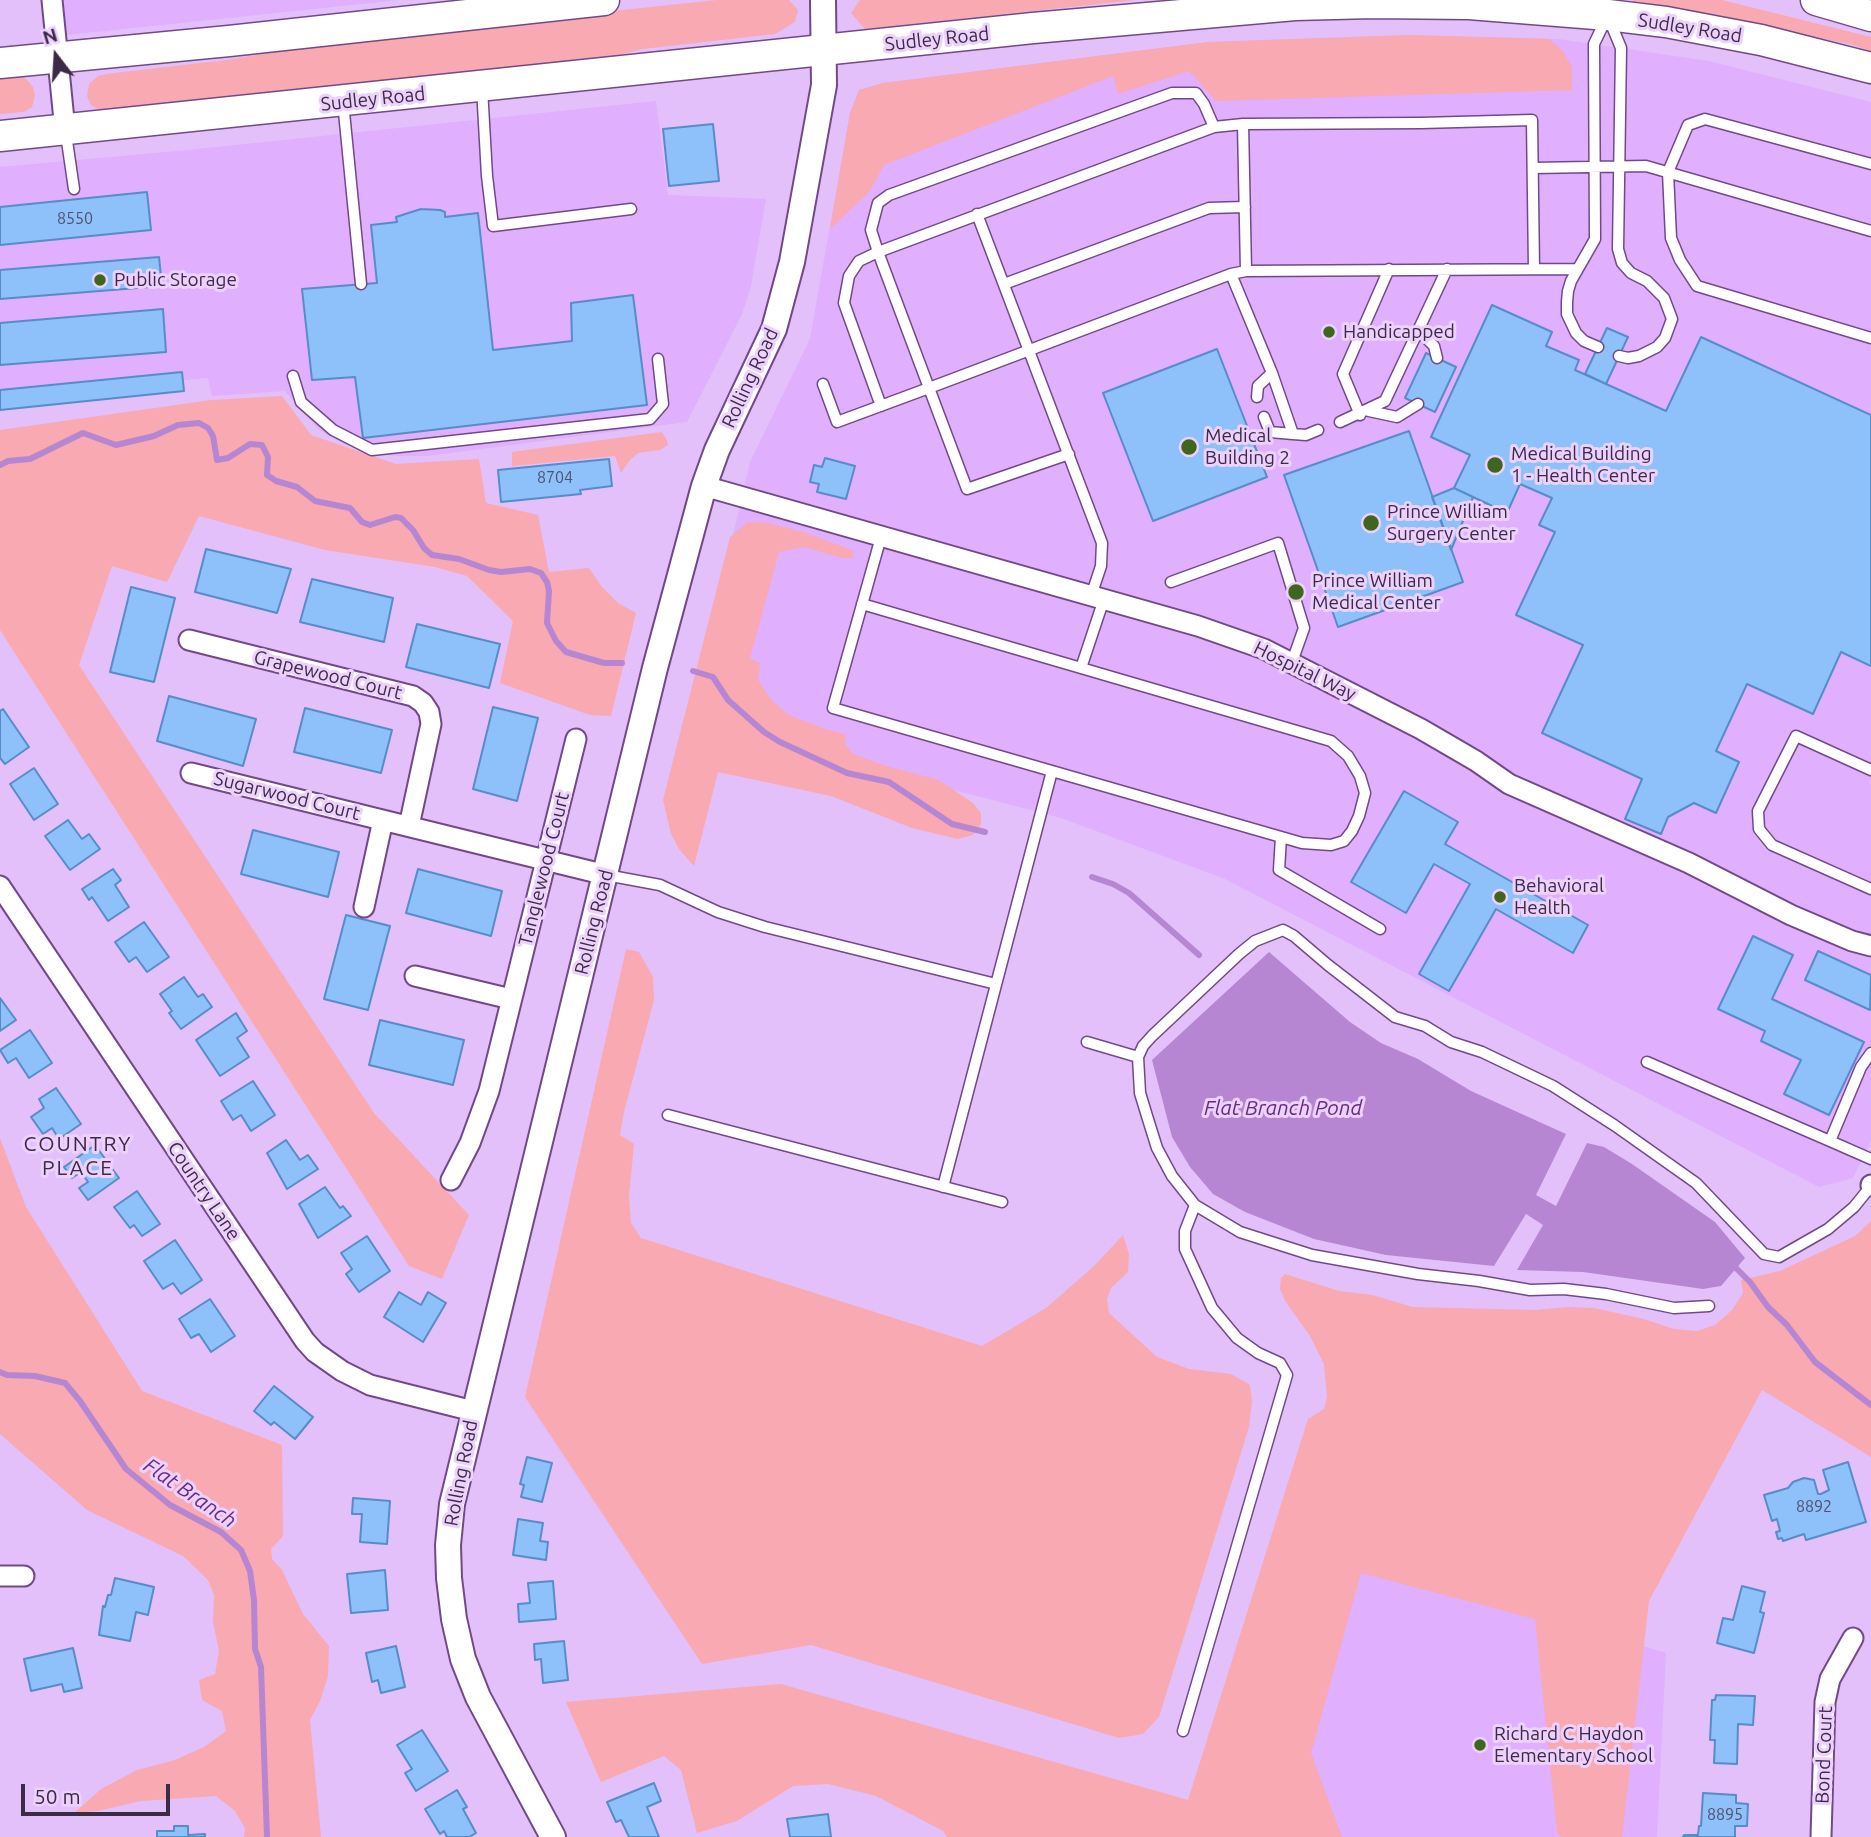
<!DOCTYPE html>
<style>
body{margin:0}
#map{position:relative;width:1871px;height:1837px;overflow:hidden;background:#e3c0f9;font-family:Ubuntu,sans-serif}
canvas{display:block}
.north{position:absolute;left:21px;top:21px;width:70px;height:70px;-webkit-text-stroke:5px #ecd1fc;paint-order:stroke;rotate:343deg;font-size:19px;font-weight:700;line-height:28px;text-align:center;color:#3c2a46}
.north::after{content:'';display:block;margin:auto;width:24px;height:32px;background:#3c2a46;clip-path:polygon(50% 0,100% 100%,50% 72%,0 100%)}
.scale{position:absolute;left:21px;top:1784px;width:149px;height:32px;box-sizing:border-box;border:4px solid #3c2a46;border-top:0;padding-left:9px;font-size:21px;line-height:24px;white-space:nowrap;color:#3c2a46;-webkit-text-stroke:5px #ecd1fc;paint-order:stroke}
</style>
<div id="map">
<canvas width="1871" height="1837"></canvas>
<div class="north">N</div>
<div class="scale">50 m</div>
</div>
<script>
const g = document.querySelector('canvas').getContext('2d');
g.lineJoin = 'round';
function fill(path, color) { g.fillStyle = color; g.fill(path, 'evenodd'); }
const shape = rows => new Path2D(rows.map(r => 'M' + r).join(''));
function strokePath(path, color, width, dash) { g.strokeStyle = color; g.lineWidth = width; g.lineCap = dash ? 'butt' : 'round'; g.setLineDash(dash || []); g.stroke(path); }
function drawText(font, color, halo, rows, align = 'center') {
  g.font = font + ' Ubuntu,sans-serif'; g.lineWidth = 6; g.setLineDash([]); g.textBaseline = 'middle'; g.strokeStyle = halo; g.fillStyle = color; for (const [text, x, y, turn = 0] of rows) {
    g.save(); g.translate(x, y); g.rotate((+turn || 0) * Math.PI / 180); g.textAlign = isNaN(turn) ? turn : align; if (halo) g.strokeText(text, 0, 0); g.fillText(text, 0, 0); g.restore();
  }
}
fill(shape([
 [63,0,399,0,67,35],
 [1409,35,1558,39,1709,61,1871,102,1871,1141,1853,1178,1819,1187,1225,879,1061,818,690,721,750,462,810,339,850,113,859,90,883,83,1208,42],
 [656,101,668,195,766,199,751,286,742,314,687,422,427,456,399,456,371,453,344,444,318,429,285,391,212,396,208,378,0,397,0,167,188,150],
 [1349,1559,1666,1653,1657,1837,1274,1837]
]), '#e0affd');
fill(shape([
 [717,0,789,0,798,10,795,22,775,34,643,49,577,65,103,112,91,105,87,96,89,84,98,76,106,74,226,60,365,37],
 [860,0,1136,0,865,29,851,13],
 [1633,0,1722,0,1871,37,1871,51,1850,44,1633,3],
 [1409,35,1549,39,1563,51,1572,67,1572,90,1216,101,1189,71,1118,94,1113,76,884,165,869,192,830,229,850,113,859,90,883,83,1208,42],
 [18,75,26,79,33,87,35,95,32,107,24,112,0,114,0,77],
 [282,396,311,435,396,464,479,459,486,503,538,515,549,572,589,568,602,587,618,603,636,613,611,716,590,715,500,683,513,621,467,576,435,567,325,550,199,516,167,582,112,566,79,665,374,1113,469,1215,442,1279,409,1266,0,630,0,430,211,400],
 [662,432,666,438,668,445,660,450,638,453,629,461,621,473,615,456,512,466,512,452],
 [748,522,768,523,803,532,852,550,854,558,842,558,804,547,779,552,750,658,760,664,758,680,772,701,789,715,822,728,846,735,845,744,853,754,886,766,939,780,973,803,981,813,981,824,973,835,958,839,912,828,831,796,718,772,694,866,679,849,671,834,663,800,730,537],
 [626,949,639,952,653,977,654,1000,624,1112,620,1135,634,1144,629,1196,631,1223,641,1238,982,1346,1046,1308,1093,1267,1123,1235,1129,1254,1128,1272,1111,1288,1107,1299,1109,1313,1157,1357,1189,1369,1231,1374,1250,1385,1252,1402,1249,1427,1159,1717,1143,1734,1119,1738,811,1645,702,1664,525,1397],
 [0,1138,26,1207,142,1391,282,1445,283,1536,271,1549,272,1559,282,1570,303,1614,329,1646,328,1676,320,1701,310,1720,321,1837,244,1837,245,1828,235,1811,216,1796,141,1801,97,1811,74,1813,101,1789,137,1770,175,1760,204,1747,226,1731,222,1711,202,1700,199,1680,215,1674,219,1651,213,1622,214,1595,208,1580,183,1556,87,1510,0,1434],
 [1871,1221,1871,1457,1762,1390,1649,1601,1622,1837,1562,1837,1557,1832,1535,1619,1361,1573,1311,1753,1342,1837,947,1837,943,1831,876,1796,828,1784,793,1786,737,1821,697,1833,681,1770,664,1756,601,1782,566,1702,781,1684,1188,1800,1308,1419,1324,1409,1327,1397,1324,1364,1310,1336,1285,1301,1280,1289,1281,1278,1285,1274,1339,1291,1372,1295,1413,1307,1536,1310,1568,1307,1594,1308,1644,1319,1674,1329,1697,1331,1715,1325,1732,1310,1743,1293,1741,1280,1780,1271,1855,1236]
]), '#f8a9b2');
fill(shape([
 [1269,952,1350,1022,1381,1043,1418,1059,1471,1091,1566,1134,1536,1195,1556,1206,1587,1143,1604,1147,1632,1164,1715,1222,1745,1258,1721,1286,1703,1289,1583,1272,1517,1270,1543,1225,1526,1214,1494,1266,1386,1255,1314,1239,1245,1212,1213,1194,1190,1167,1172,1137,1152,1060]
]), '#b786d3');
strokePath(shape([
 [0,465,8,461,30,459,83,433,116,445,154,436,178,425,199,423,208,428,213,436,217,460,228,458,250,444,262,445,268,457,267,475,276,481,297,487,315,501,350,508,362,522,370,525,395,517,401,518,413,530,424,548,432,555,459,559,489,570,501,572,530,569,541,573,547,582,549,591,547,623,556,641,566,652,604,663,622,663],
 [693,671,713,677,728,700,764,732,780,742,847,773,889,782,952,824,985,832],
 [1092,877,1113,884,1129,893,1199,955],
 [1731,1263,1750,1282,1768,1307,1787,1325,1815,1362,1871,1405],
 [0,1372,7,1375,35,1376,65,1383,80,1401,126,1469,170,1505,221,1532,241,1550,250,1571,254,1600,255,1649,261,1667,267,1837]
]), '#b786d3', 6);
const building = shape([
 [713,124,719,181,669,186,663,129,713,124],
 [147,192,151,230,0,245,0,207,147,192],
 [421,209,440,210,445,212,445,217,478,213,493,350,572,341,571,303,633,295,647,405,363,438,355,377,312,380,302,289,377,283,371,225,397,222,396,217,421,209],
 [159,257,162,286,0,299,0,270,159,257],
 [1492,305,1552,332,1546,346,1579,360,1575,370,1666,411,1701,337,1871,415,1871,666,1841,652,1813,714,1747,684,1716,751,1739,762,1716,813,1694,803,1668,817,1661,834,1625,819,1642,779,1542,733,1583,645,1516,615,1555,532,1539,525,1552,498,1520,484,1507,513,1454,488,1470,455,1431,437,1492,305],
 [163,309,166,352,0,365,0,323,163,309],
 [1607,328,1628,337,1606,384,1585,374,1607,328],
 [1217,349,1267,477,1153,521,1103,393,1217,349],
 [1426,353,1456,367,1435,412,1405,398,1426,353],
 [182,372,184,391,0,410,0,390,182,372],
 [1409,431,1463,582,1338,627,1284,475,1409,431],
 [825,458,855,466,846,499,817,492,819,484,810,482,814,465,822,467,825,458],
 [609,459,612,486,580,490,581,494,501,502,498,470,609,459],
 [1454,488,1473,497,1451,550,1432,497,1454,488],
 [206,549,291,569,277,613,195,592,206,549],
 [312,579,393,598,384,642,300,622,312,579],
 [131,587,175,598,154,682,110,672,131,587],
 [417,624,500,644,489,688,406,667,417,624],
 [169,696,256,719,243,766,157,741,169,696],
 [493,707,538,718,517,801,473,789,493,707],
 [305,708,392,730,381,773,294,752,305,708],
 [3,709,29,747,5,764,0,758,0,711,3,709],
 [34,768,58,804,34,820,10,784,34,768],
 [1404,791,1458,822,1445,844,1588,925,1573,953,1496,909,1449,991,1419,974,1470,884,1434,864,1406,913,1351,882,1404,791],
 [68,820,82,839,89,834,100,849,70,870,45,836,68,820],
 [253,830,339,852,328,897,241,874,253,830],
 [113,869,121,880,115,885,129,907,108,921,92,897,89,900,82,889,113,869],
 [418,869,502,891,491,936,406,913,418,869],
 [346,915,390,926,368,1010,324,999,346,915],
 [144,922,169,957,147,972,136,957,129,962,115,942,144,922],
 [1753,936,1793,955,1772,999,1864,1042,1829,1115,1784,1094,1801,1060,1761,1041,1765,1031,1718,1009,1753,936],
 [1818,951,1871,975,1870,1010,1805,980,1818,951],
 [184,977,198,997,203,994,212,1007,181,1029,169,1013,172,1011,160,994,184,977],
 [0,998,16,1020,0,1031,0,998],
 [236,1013,247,1031,237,1038,249,1057,220,1076,196,1040,236,1013],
 [380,1020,464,1040,453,1085,369,1065,380,1020],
 [30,1030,52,1063,29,1078,16,1058,8,1063,0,1050,30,1030],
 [253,1081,275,1115,251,1131,241,1115,233,1120,221,1101,253,1081],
 [56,1088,81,1124,59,1139,52,1128,43,1134,31,1117,44,1108,39,1099,56,1088],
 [286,1140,300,1160,308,1155,318,1169,287,1189,267,1153,286,1140],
 [95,1145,119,1178,88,1200,79,1188,88,1182,81,1172,72,1178,64,1167,95,1145],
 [325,1187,340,1208,343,1206,351,1216,318,1238,299,1204,325,1187],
 [137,1191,160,1224,142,1236,134,1225,130,1228,114,1207,137,1191],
 [367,1236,390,1271,359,1292,346,1274,352,1269,341,1253,367,1236],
 [175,1240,202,1280,181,1294,173,1283,163,1289,144,1261,175,1240],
 [399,1292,421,1305,428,1292,446,1303,423,1342,384,1317,399,1292],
 [210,1299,235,1336,211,1352,199,1334,191,1338,179,1319,210,1299],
 [274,1386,313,1417,295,1439,274,1422,271,1425,254,1411,274,1386],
 [527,1457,552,1463,542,1502,521,1497,524,1485,520,1484,527,1457],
 [1848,1462,1866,1522,1806,1540,1804,1534,1783,1541,1782,1538,1778,1539,1776,1532,1780,1531,1777,1519,1772,1521,1764,1495,1788,1488,1793,1482,1804,1478,1814,1480,1818,1494,1821,1494,1829,1490,1823,1470,1848,1462],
 [353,1498,390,1501,387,1544,360,1542,362,1514,352,1514,353,1498],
 [518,1519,543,1523,540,1541,548,1542,546,1560,513,1555,518,1519],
 [385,1570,388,1610,351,1613,347,1574,385,1570],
 [115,1578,154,1587,148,1615,136,1612,130,1641,99,1635,103,1606,105,1607,108,1595,111,1595,115,1578],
 [553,1581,556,1619,519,1622,518,1604,530,1603,528,1583,553,1581],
 [1742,1586,1765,1592,1760,1612,1764,1613,1754,1653,1717,1643,1723,1618,1733,1620,1742,1586],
 [564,1641,568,1680,543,1683,541,1659,535,1660,534,1644,564,1641],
 [396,1646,405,1687,381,1693,378,1680,372,1682,366,1653,396,1646],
 [73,1648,82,1688,64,1692,62,1684,31,1691,24,1659,73,1648],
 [1716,1695,1755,1696,1753,1725,1738,1724,1737,1764,1714,1763,1715,1740,1710,1740,1712,1700,1715,1700,1716,1695],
 [422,1730,448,1771,416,1791,405,1773,412,1769,397,1745,422,1730],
 [654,1783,661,1801,647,1807,659,1837,629,1837,621,1820,616,1822,607,1802,654,1783],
 [457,1790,467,1807,463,1809,476,1833,469,1837,447,1837,444,1831,440,1834,425,1809,457,1790],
 [1703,1793,1736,1795,1736,1803,1748,1804,1747,1826,1735,1826,1735,1837,1683,1837,1684,1835,1698,1835,1699,1826,1701,1826,1703,1793],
 [828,1814,831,1837,790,1837,787,1819,828,1814],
 [174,1826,188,1826,188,1835,205,1834,205,1837,157,1837,157,1831,174,1831,174,1826]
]);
fill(building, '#8ec0f9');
strokePath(building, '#568cc8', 2);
const service = shape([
 [1609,19,1621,48,1618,249,1622,263,1631,273,1647,281,1664,298,1672,319,1665,338,1657,347,1639,356,1628,358,1619,356],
 [482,88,487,176,493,226,631,209],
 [343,102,361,284],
 [1243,124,1214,127,878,252,929,388,1231,274,1246,271,1577,269],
 [66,134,74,189],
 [1871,164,1705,119,1688,125,1668,172,1671,238,1680,260,1697,286,1871,338],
 [1533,168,1646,166,1871,231],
 [977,214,1102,543,1101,566,1091,596],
 [1246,271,1243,124,1421,123,1532,120,1534,269],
 [1231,274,1272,373,1293,434,1306,435,1318,430],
 [1004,284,1209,208,1245,207],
 [1419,331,1434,346,1437,358],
 [1598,347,1584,341,1576,333,1567,314,1567,302,1568,291,1571,281,1595,239,1594,44,1606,19],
 [293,376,301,402,333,430,372,450,650,419,663,404,658,359],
 [823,384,837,422,929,388,967,489,1069,454],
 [1257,397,1258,386,1272,373],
 [881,406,844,303,849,276,859,261,878,252,871,230,878,203,889,195,1172,93,1196,93,1204,104,1214,127],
 [1369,411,1397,417,1418,404],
 [1360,415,1343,374,1389,269],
 [1264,417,1270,432,1293,434],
 [1340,422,1385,401,1447,269],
 [1171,582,1278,543,1304,628,1292,662],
 [862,604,1331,741,1348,756,1360,776,1365,793,1359,816,1352,831,1344,841,1331,845,1302,843,833,708,881,537],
 [1081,668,1104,599],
 [1871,770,1796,736,1758,811,1759,829,1772,845,1871,889],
 [1281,837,1279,870,1380,929],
 [606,875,660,885,718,912,765,927,996,984],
 [1087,1042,1138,1057],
 [1871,1053,1861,1067,1830,1141,1871,1159],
 [1647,1062,1830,1141],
 [668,1115,1002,1202],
 [943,1187,1052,771],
 [1709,1306,1674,1308,1606,1294,1564,1289,1530,1290,1479,1281,1418,1274,1312,1255,1240,1232,1195,1205,1172,1176,1157,1148,1147,1116,1140,1093,1138,1057,1143,1046,1152,1036,1239,954,1255,941,1283,930,1294,936,1328,965,1395,1017,1425,1026,1451,1042,1482,1052,1553,1086,1614,1125,1696,1183,1764,1254,1779,1257,1828,1229,1854,1207,1871,1186],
 [1183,1731,1287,1375,1280,1363,1258,1353,1237,1338,1212,1308,1185,1249,1185,1231,1195,1205]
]);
const minor = shape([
 [52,0,65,130],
 [704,486,1198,626,1264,649,1421,729,1476,761,1509,784,1689,863,1791,915,1852,941,1871,946],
 [189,640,413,696,423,703,429,712,431,724,409,826],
 [191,773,606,875],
 [0,886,305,1341,315,1352,342,1371,370,1385,473,1411],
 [364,907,383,820],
 [415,976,511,999],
 [451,1180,470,1143,489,1091,576,739],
 [1871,1186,1871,1185],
 [0,1576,24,1576],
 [1821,1837,1825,1702,1830,1679,1853,1638]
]);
const tertiary = shape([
 [553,1837,478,1697,463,1659,454,1619,449,1578,448,1545,452,1504,655,668,704,486,717,450,774,329,792,262,824,85,823,0]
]);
const primary = shape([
 [1816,0,1871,16],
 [0,63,229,41,604,0],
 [0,136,1033,28,1295,5,1373,3,1469,4,1608,15,1666,22,1761,40,1871,68]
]);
strokePath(service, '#714988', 13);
strokePath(minor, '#714988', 23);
strokePath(tertiary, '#714988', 28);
strokePath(primary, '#714988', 33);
strokePath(service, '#fff', 10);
strokePath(minor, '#fff', 19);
strokePath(tertiary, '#fff', 24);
strokePath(primary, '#fff', 30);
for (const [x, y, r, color] of [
 [100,280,7,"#40651d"],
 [1329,332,7,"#40651d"],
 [1189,447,9,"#40651d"],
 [1495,465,9,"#40651d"],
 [1371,523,9,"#40651d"],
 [1296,592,9,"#40651d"],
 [1500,897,7,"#40651d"],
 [1480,1745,7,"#40651d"]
]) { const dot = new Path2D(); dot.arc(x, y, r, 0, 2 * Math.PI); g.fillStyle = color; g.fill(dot); strokePath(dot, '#ecd1fc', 2.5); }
drawText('16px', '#505073', null, [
 ["8550",75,219],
 ["8704",555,478],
 ["8892",1814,1507],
 ["8895",1725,1815]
]);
drawText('19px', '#3c2a46', '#ecd1fc', [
 ["Sudley Road",1690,28,9],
 ["Sudley Road",937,39,-6],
 ["Sudley Road",373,99,-6],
 ["Rolling Road",750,378,-65],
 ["Hospital Way",1305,671,26],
 ["Grapewood Court",328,675,14],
 ["Sugarwood Court",287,796,14],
 ["Tanglewood Court",544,869,-76],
 ["Rolling Road",594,922,-76],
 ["Country Lane",204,1191,56],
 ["Rolling Road",461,1473,-79],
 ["Bond Court",1824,1755,-88]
]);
drawText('19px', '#3c2a46', '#ecd1fc', [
 ["Public Storage",114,280],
 ["Handicapped",1343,332],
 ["Medical",1205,436],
 ["Building 2",1205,458],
 ["Medical Building",1511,454],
 ["1 - Health Center",1511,476],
 ["Prince William",1387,512],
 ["Surgery Center",1387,534],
 ["Prince William",1312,581],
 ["Medical Center",1312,603],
 ["Behavioral",1514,886],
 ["Health",1514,908],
 ["Richard C Haydon",1494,1734],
 ["Elementary School",1494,1756]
], 'left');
drawText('italic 21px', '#672a86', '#ecd1fc', [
 ["Flat Branch Pond",1283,1108],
 ["Flat Branch",190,1493,34]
]);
g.letterSpacing = '2px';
drawText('21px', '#3c2a46', '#ecd1fc', [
 ["COUNTRY",78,1144],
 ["PLACE",78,1168]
]);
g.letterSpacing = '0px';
</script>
